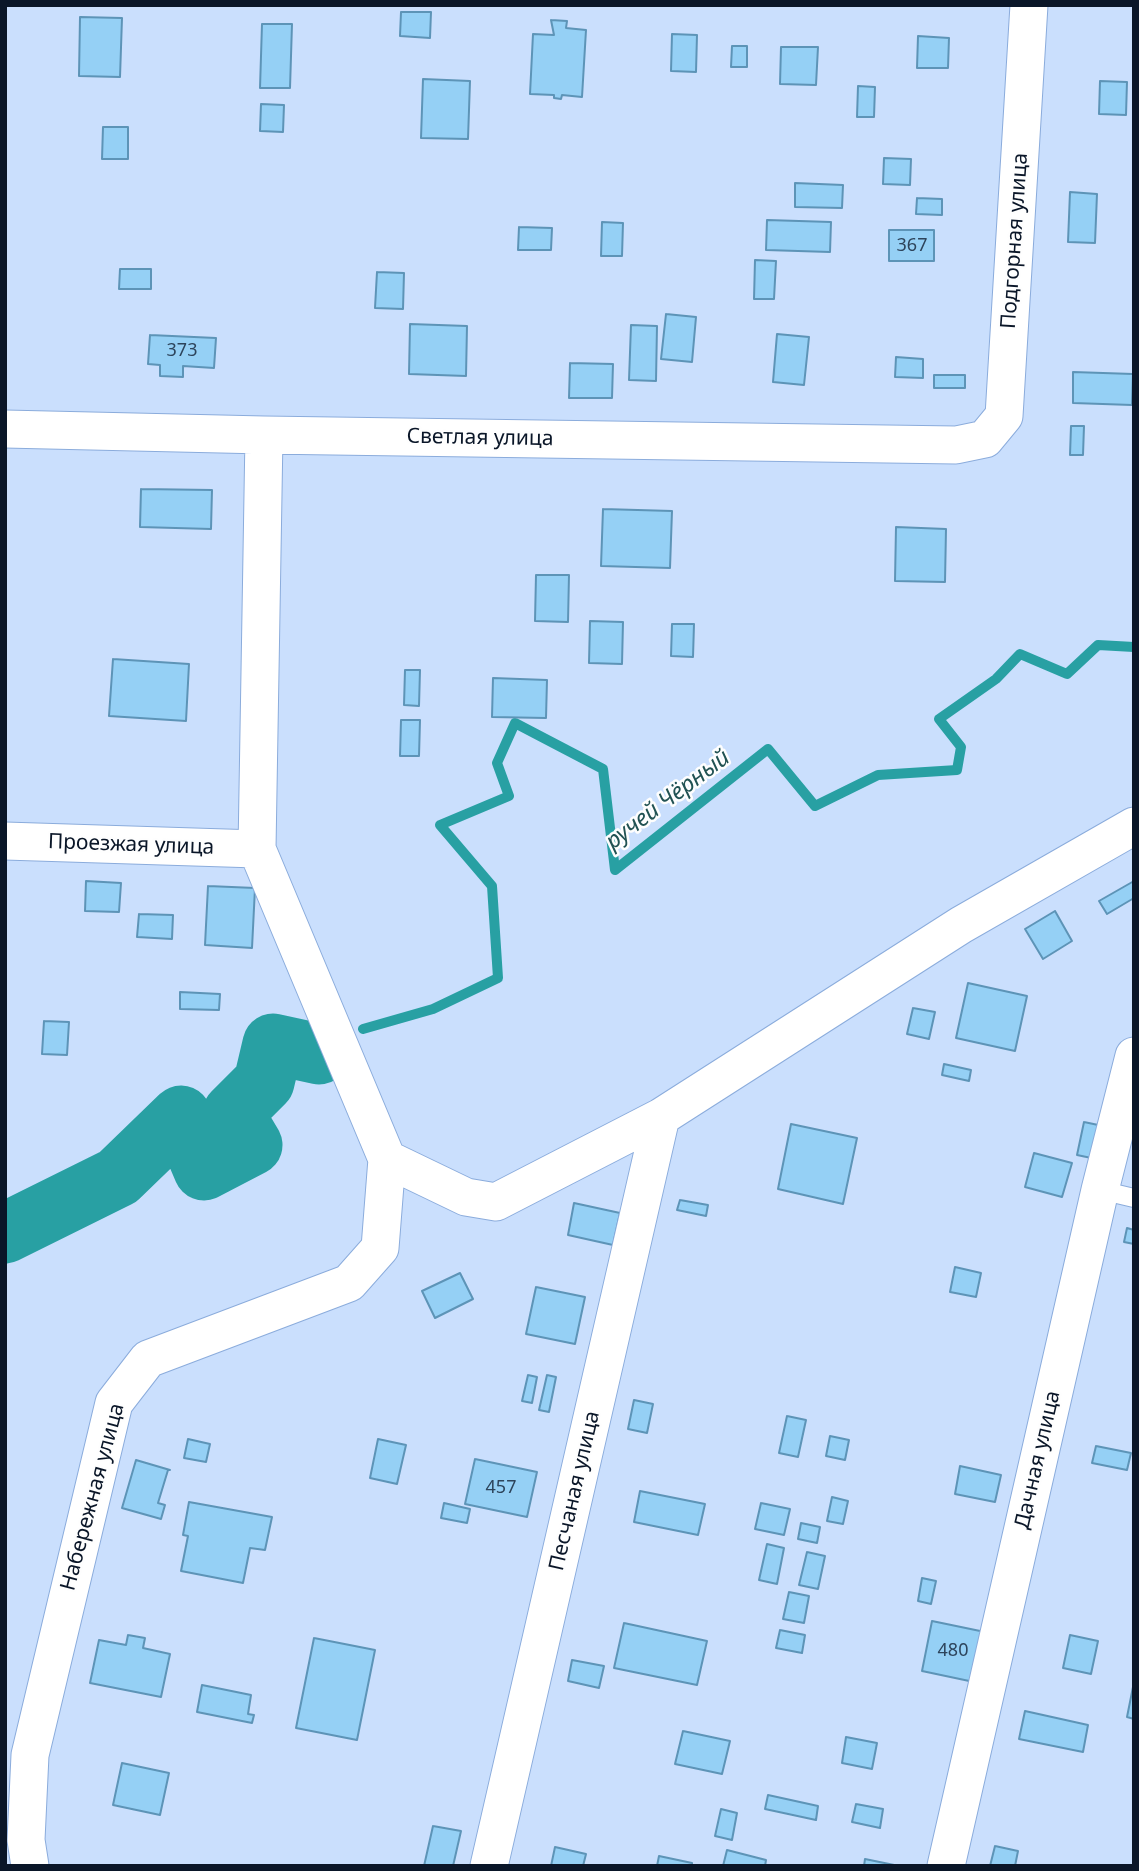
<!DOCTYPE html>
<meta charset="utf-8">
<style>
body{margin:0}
#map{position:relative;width:1139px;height:1871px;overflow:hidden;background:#cadffd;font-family:"Noto Sans",sans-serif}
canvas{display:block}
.frame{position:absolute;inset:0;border:7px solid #0a1628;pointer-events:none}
</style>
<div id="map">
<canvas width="1139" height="1871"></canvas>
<div class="frame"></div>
</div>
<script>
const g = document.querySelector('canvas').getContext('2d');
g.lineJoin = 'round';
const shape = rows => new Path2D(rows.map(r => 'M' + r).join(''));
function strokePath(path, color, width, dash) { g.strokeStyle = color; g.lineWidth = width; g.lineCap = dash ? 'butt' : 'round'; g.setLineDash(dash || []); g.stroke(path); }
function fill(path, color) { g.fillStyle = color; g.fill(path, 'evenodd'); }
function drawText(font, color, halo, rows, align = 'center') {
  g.font = font + ' "Noto Sans",sans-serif'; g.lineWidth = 5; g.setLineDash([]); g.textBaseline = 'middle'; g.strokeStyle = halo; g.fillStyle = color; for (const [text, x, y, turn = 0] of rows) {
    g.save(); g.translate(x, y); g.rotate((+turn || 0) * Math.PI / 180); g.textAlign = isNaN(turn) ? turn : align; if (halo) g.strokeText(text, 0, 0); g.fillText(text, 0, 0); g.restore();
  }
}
strokePath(shape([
 [363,1029,433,1009,498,978,492,886,440,825,509,796,497,763,515,723,603,769,615,870,768,749,815,806,878,775,957,770,961,747,939,719,996,679,1020,654,1067,674,1098,645,1134,647]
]), '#28a0a3', 10);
strokePath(shape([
 [5,1233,118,1177,181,1116,204,1170,252,1145,233,1113,264,1082,273,1044,319,1054]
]), '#28a0a3', 61);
const building = shape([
 [401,12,431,12,430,38,400,36,401,12],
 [80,17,122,18,120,77,79,76,80,17],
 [551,20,567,21,566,28,586,30,582,97,562,95,561,99,554,98,554,95,530,94,533,34,554,35,551,20],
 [262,24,292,24,290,88,260,88,262,24],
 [672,34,697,35,696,72,671,71,672,34],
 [918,36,949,38,948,68,917,68,918,36],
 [732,46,747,46,747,67,731,67,732,46],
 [781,47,818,47,816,85,780,84,781,47],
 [423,79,470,81,468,139,421,138,423,79],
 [1100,81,1127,82,1126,115,1099,114,1100,81],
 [858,86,875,87,874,117,857,117,858,86],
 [261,104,284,105,283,132,260,131,261,104],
 [103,127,128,127,128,159,102,159,103,127],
 [884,158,911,159,910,185,883,184,884,158],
 [795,183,843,185,842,208,795,207,795,183],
 [1070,192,1097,194,1095,243,1068,242,1070,192],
 [917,198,942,199,942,215,916,214,917,198],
 [767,220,831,222,830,252,766,250,767,220],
 [602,222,623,223,622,256,601,256,602,222],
 [519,227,552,228,551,250,518,250,519,227],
 [889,230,934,230,934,261,889,261,889,230],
 [755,260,776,261,774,299,754,299,755,260],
 [120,269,151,269,151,289,119,289,120,269],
 [377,272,404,273,403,309,375,308,377,272],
 [666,314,696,317,692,362,661,359,666,314],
 [410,324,467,326,466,376,409,374,410,324],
 [631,325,657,326,656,381,629,380,631,325],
 [777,334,809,337,804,385,773,382,777,334],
 [150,335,216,338,214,368,183,366,183,377,160,376,160,365,148,364,150,335],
 [896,357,923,359,923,378,895,377,896,357],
 [570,363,613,364,612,398,569,398,570,363],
 [1073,372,1133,374,1132,405,1073,403,1073,372],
 [934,375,965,375,965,388,934,388,934,375],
 [1071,426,1084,426,1083,455,1070,455,1071,426],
 [141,489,212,490,211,529,140,527,141,489],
 [603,509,672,511,670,568,601,566,603,509],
 [896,527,946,529,945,582,895,581,896,527],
 [536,575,569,575,568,622,535,621,536,575],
 [590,621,623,622,622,664,589,663,590,621],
 [672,624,694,624,693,657,671,656,672,624],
 [113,659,189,664,186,721,109,716,113,659],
 [405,670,420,670,419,706,404,705,405,670],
 [493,678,547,680,546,718,492,717,493,678],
 [401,720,420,720,419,756,400,756,401,720],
 [86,881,121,883,119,912,85,911,86,881],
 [1134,881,1134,898,1107,914,1099,901,1134,881],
 [208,886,255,888,252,948,205,945,208,886],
 [1055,911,1072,941,1043,959,1025,929,1055,911],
 [139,914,173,915,172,939,137,937,139,914],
 [968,983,1027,996,1015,1051,956,1038,968,983],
 [180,992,220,994,219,1010,180,1009,180,992],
 [913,1008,935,1012,929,1039,907,1034,913,1008],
 [44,1021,69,1022,67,1055,42,1054,44,1021],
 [944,1064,971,1070,969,1081,942,1075,944,1064],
 [1084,1122,1103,1126,1096,1159,1077,1155,1084,1122],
 [791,1124,857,1138,843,1204,778,1189,791,1124],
 [1034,1153,1072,1163,1062,1197,1025,1187,1034,1153],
 [680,1200,708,1205,706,1216,677,1210,680,1200],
 [574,1203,620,1213,613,1245,568,1235,574,1203],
 [1127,1228,1134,1230,1134,1244,1124,1242,1127,1228],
 [955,1267,981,1273,976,1297,950,1292,955,1267],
 [460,1273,473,1299,435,1318,422,1291,460,1273],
 [536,1287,585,1297,575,1344,526,1334,536,1287],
 [528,1375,537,1377,532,1403,522,1401,528,1375],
 [547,1375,556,1377,549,1412,539,1410,547,1375],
 [634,1400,653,1404,647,1433,628,1429,634,1400],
 [787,1416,806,1420,798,1457,779,1453,787,1416],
 [830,1436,849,1440,845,1460,826,1456,830,1436],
 [188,1439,210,1444,206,1462,184,1458,188,1439],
 [378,1439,406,1445,397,1484,370,1478,378,1439],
 [1096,1446,1131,1453,1127,1470,1092,1463,1096,1446],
 [475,1459,537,1472,527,1517,465,1504,475,1459],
 [136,1460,170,1470,168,1470,158,1503,165,1505,161,1519,122,1508,136,1460],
 [960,1466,1001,1475,995,1502,955,1494,960,1466],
 [640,1491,705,1504,698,1535,634,1522,640,1491],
 [832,1497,848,1501,843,1524,827,1521,832,1497],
 [189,1502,272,1517,265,1550,250,1548,243,1583,181,1571,188,1536,183,1535,189,1502],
 [444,1503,470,1509,467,1523,441,1518,444,1503],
 [761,1503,790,1509,784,1535,755,1529,761,1503],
 [801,1523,820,1527,817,1543,798,1539,801,1523],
 [767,1544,784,1548,777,1584,759,1580,767,1544],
 [807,1552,825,1556,818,1589,799,1585,807,1552],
 [922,1578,936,1581,931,1604,918,1601,922,1578],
 [789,1592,809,1596,804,1623,783,1619,789,1592],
 [932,1621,985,1632,974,1682,922,1671,932,1621],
 [624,1623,707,1641,697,1685,614,1668,624,1623],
 [780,1630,805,1635,802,1653,776,1648,780,1630],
 [128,1635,145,1638,143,1648,170,1654,161,1697,90,1683,99,1640,126,1645,128,1635],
 [1070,1635,1098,1641,1091,1674,1063,1668,1070,1635],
 [314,1638,375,1650,357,1740,296,1728,314,1638],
 [572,1660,604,1666,599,1688,568,1681,572,1660],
 [202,1685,251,1695,248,1714,254,1715,252,1723,197,1712,202,1685],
 [1133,1687,1134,1688,1134,1719,1127,1717,1133,1687],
 [1025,1711,1088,1725,1083,1752,1019,1739,1025,1711],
 [683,1731,730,1741,722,1774,675,1764,683,1731],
 [846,1737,877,1743,872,1769,842,1763,846,1737],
 [122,1763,169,1773,160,1815,113,1805,122,1763],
 [768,1795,818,1806,816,1820,765,1809,768,1795],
 [856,1804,883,1809,880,1828,852,1822,856,1804],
 [721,1809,737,1813,732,1840,715,1836,721,1809],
 [433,1826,461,1831,453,1866,424,1866,433,1826],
 [995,1846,1018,1851,1015,1866,990,1866,995,1846],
 [555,1847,586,1854,583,1866,551,1866,555,1847],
 [727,1850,766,1860,765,1866,723,1866,727,1850],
 [659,1856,692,1863,692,1866,657,1866,659,1856],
 [865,1859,899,1866,864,1866,865,1859]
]);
fill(building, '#95d0f5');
strokePath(building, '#5d94b7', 2);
const lane = shape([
 [1100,1190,1134,1198]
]);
const street = shape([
 [5,429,264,435,956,445,985,439,1004,416,1029,5],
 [264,435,257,849,387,1159,466,1197,496,1202,661,1117,961,925,1134,826],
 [5,841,257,849],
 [30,1866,26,1840,30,1755,114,1403,148,1359,349,1283,380,1248,387,1159],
 [489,1866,661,1117],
 [946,1866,1100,1190,1134,1056]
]);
strokePath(lane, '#8bacdc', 20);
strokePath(street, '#8bacdc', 39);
strokePath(lane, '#fff', 18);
strokePath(street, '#fff', 37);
drawText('18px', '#2d445b', null, [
 ["367",912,246],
 ["373",182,351],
 ["457",501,1488],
 ["480",953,1651]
]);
drawText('21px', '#0a1628', '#fefefe', [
 ["Подгорная улица",1015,241,-86],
 ["Светлая улица",480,438,1],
 ["Проезжая улица",131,845,2],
 ["Дачная улица",1038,1460,-77],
 ["Песчаная улица",575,1491,-77],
 ["Набережная улица",93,1497,-75]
]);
drawText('italic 23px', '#215253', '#fefefe', [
 ["ручей Чёрный",668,800,-37]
]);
</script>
